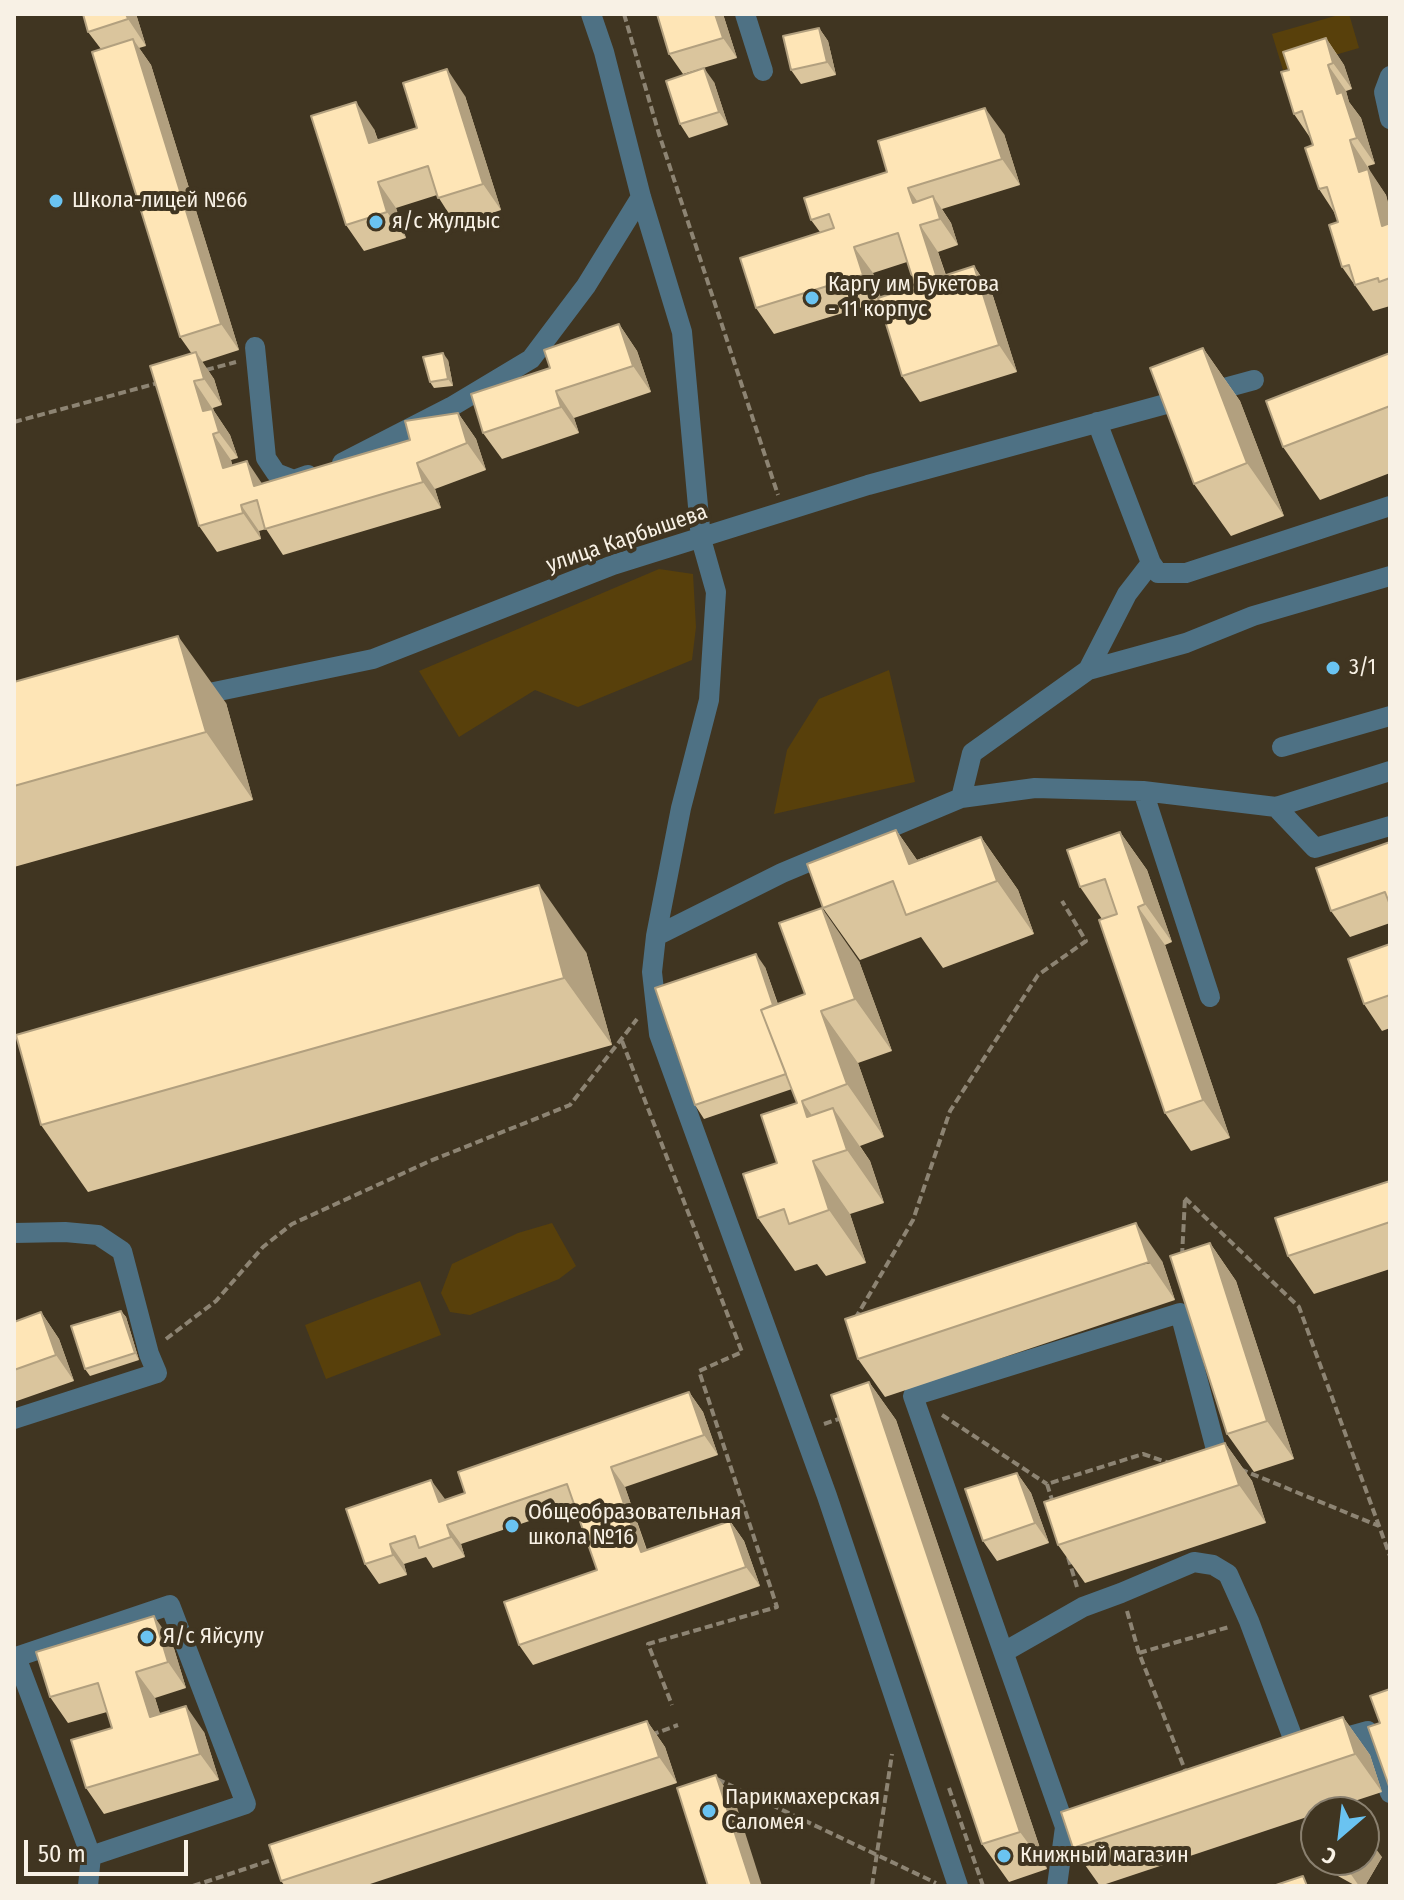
<!DOCTYPE html>
<meta charset="utf-8">
<style>
body{margin:0}
#map{position:relative;width:1404px;height:1900px;overflow:hidden;background:#403521;font-family:"Fira Sans Condensed",sans-serif}
canvas{display:block}
.frame{position:absolute;inset:0;border:16px solid #f8f1e5;pointer-events:none}
.north{position:absolute;left:1300px;top:1796px;width:80px;height:80px;box-sizing:border-box;background:#403521;border:2px solid #8a806f;border-radius:50%;rotate:208deg;font-size:22px;font-weight:700;line-height:32px;text-align:center;color:#f8f1e5}
.north::after{content:'';display:block;margin:auto;width:28px;height:36px;background:#6ac3f1;clip-path:polygon(50% 0,100% 100%,50% 72%,0 100%)}
.scale{position:absolute;left:24px;top:1840px;width:164px;height:36px;box-sizing:border-box;border:4px solid #f8f1e5;border-top:0;padding-left:10px;font-size:24px;line-height:28px;white-space:nowrap;color:#f8f1e5;-webkit-text-stroke:6px #403521;paint-order:stroke}
</style>
<div id="map">
<canvas width="1404" height="1900"></canvas>
<div class="frame"></div>
<div class="north">С</div>
<div class="scale">50 m</div>
</div>
<script>
const g = document.querySelector('canvas').getContext('2d');
g.lineJoin = 'round';
function fill(path, color) { g.fillStyle = color; g.fill(path, 'evenodd'); }
const shape = rows => new Path2D(rows.map(r => 'M' + r).join(''));
function strokePath(path, color, width, dash) { g.strokeStyle = color; g.lineWidth = width; g.lineCap = dash ? 'butt' : 'round'; g.setLineDash(dash || []); g.stroke(path); }
function drawText(font, color, halo, rows, align = 'center') {
  g.font = font + ' "Fira Sans Condensed",sans-serif'; g.lineWidth = 8; g.setLineDash([]); g.textBaseline = 'middle'; g.strokeStyle = halo; g.fillStyle = color; for (const [text, x, y, turn = 0] of rows) {
    g.save(); g.translate(x, y); g.rotate((+turn || 0) * Math.PI / 180); g.textAlign = isNaN(turn) ? turn : align; if (halo) g.strokeText(text, 0, 0); g.fillText(text, 0, 0); g.restore();
  }
}
fill(shape([
 [1342,14,1349,14,1359,48,1283,70,1272,34],
 [659,569,693,574,696,627,692,660,578,707,535,690,459,737,419,671],
 [889,670,915,782,774,814,787,750,819,699],
 [552,1223,576,1266,559,1279,470,1315,450,1312,441,1293,452,1264,518,1233],
 [420,1281,441,1335,326,1379,305,1325]
]), '#58400b');
strokePath(shape([
 [624,14,659,134,778,495],
 [206,370,236,362],
 [14,422,158,383],
 [622,1041,742,1352,699,1371,777,1607,648,1644,672,1705],
 [1185,1198,1299,1307,1390,1556],
 [1182,1256,1185,1198],
 [855,1319,913,1220,950,1111,1038,975,1086,941,1062,901],
 [166,1339,216,1301,263,1247,292,1224,430,1161,570,1105,637,1019],
 [942,1415,1047,1484],
 [824,1424,842,1418],
 [1240,1469,1379,1526],
 [1053,1503,1047,1484,1143,1454,1169,1463],
 [1068,1557,1077,1587],
 [1127,1611,1139,1653,1187,1775],
 [1139,1653,1229,1627],
 [651,1735,678,1725],
 [717,1779,936,1883],
 [949,1788,983,1886],
 [193,1886,278,1858],
 [872,1886,892,1754]
]), '#8d8473', 4, [8, 4]);
strokePath(shape([
 [591,14,604,52,641,197,682,332,701,539,716,592,709,700,681,808,656,936,652,972,659,1034,827,1496,958,1886],
 [745,14,763,71],
 [1390,76,1384,92,1390,119],
 [255,347,266,458,276,473,294,480,308,475],
 [1097,422,1151,563,1158,573,1186,573,1390,506],
 [342,463,451,407,531,359,586,286,641,197],
 [1088,670,1127,594,1151,563],
 [190,697,373,659,613,565,868,485,1254,380],
 [1282,747,1390,716],
 [1143,791,1210,997],
 [961,798,972,753,1088,670,1186,643,1253,616,1390,576],
 [1276,807,1390,771],
 [656,936,782,873,961,798,1035,788,1143,791,1276,807,1315,848,1390,826],
 [14,1233,65,1232,98,1235,122,1251,149,1354,157,1373,14,1419],
 [1004,1652,1083,1607,1121,1593,1194,1562,1213,1565,1228,1574,1249,1621,1297,1749],
 [1332,1741,1368,1731,1390,1793],
 [88,1886,91,1856,16,1657,170,1605,246,1804,91,1856],
 [1057,1886,1065,1827,913,1396,1180,1313,1219,1461]
]), '#4e7184', 20);
fill(shape([
 [83,14,136,14,146,46,139,48,151,65,239,350,202,362,214,379,222,405,213,408,214,411,230,435,238,458,231,460,232,466,262,484,410,440,458,413,476,439,486,470,435,489,441,508,283,555,266,529,259,531,261,539,217,552,199,526,192,354,180,337,101,49,88,32],
 [657,14,723,14,737,58,683,74,669,54],
 [819,28,828,41,836,75,801,84,791,70],
 [1326,38,1344,65,1352,89,1346,91,1349,102,1361,118,1375,164,1368,166,1370,172,1386,195,1390,211,1390,306,1373,311,1342,267,1338,222,1334,212,1319,189,1313,145,1311,139,1294,114,1289,70],
 [714,82,728,125,689,138,680,124],
 [465,96,501,210,456,225,437,195,396,208,406,238,364,251,346,225,374,129,378,140,417,128],
 [1004,134,1020,185,942,209,951,223,958,245,938,252,946,275,974,266,992,293,1017,372,920,402,902,376,879,302,774,334,756,308,820,232,811,220,887,172],
 [907,262,915,286,880,297,873,273],
 [619,324,637,351,651,392,574,418,579,433,502,459,483,433,550,368],
 [1203,348,1240,401,1284,516,1231,536,1194,484],
 [1390,353,1390,473,1320,500,1283,447],
 [448,360,453,386,434,388,430,382],
 [14,682,226,703,253,800,14,867],
 [896,830,917,860,981,837,1018,890,1034,934,943,968,921,937,860,960,823,908],
 [1120,832,1147,870,1172,942,1165,945,1230,1138,1191,1151,1165,1113,1102,919,1080,887],
 [1390,842,1390,923,1350,937,1331,911],
 [1390,944,1390,1028,1382,1031,1364,1004],
 [586,952,612,1045,88,1192,41,1125],
 [859,961,892,1051,858,1063,884,1137,860,1146,870,1161,884,1203,850,1214,866,1263,826,1276,817,1264,795,1271,758,1218,797,1103,792,1089,704,1119,695,1105,765,967,778,1004,805,994],
 [1390,1181,1390,1269,1314,1294,1288,1256],
 [1210,1243,1236,1281,1294,1459,1254,1472,1227,1434],
 [1162,1261,1175,1300,885,1397,858,1359,845,1319],
 [121,1311,126,1317,139,1360,90,1376,85,1369],
 [41,1312,59,1339,74,1381,14,1402,14,1322],
 [869,1382,896,1420,1047,1869,1009,1882,982,1844],
 [689,1392,703,1412,718,1455,625,1487,647,1550,730,1521,744,1541,760,1586,533,1665,519,1645,597,1570,574,1506,461,1544,465,1557,433,1568,426,1557,404,1564,407,1575,379,1584,365,1564,445,1500,465,1493],
 [1225,1443,1252,1481,1266,1523,1085,1583,1058,1545],
 [1017,1473,1031,1493,1049,1543,997,1561,983,1541],
 [172,1642,186,1688,155,1698,160,1714,204,1732,219,1780,104,1814,86,1788,112,1728,107,1712,68,1723,50,1697],
 [1343,1717,1370,1755,1382,1792,1321,1812,1316,1812,1316,1814,1100,1886,1073,1848],
 [647,1721,665,1747,677,1783,364,1886,285,1886,281,1881],
 [1382,1857,1365,1886,1356,1886,1338,1876,1327,1860,1364,1860]
]), '#dac59d');
fill(shape([
 [126,14,136,14,146,46,128,19],
 [715,14,723,14,737,58,723,38],
 [819,28,828,41,836,75,827,62],
 [1326,38,1344,65,1352,89,1333,63],
 [133,39,151,65,239,350,221,324],
 [1328,65,1346,91,1349,102,1361,118,1375,164,1357,138,1337,94],
 [704,68,714,82,728,125,719,112],
 [447,69,465,96,501,210,483,184],
 [356,102,374,129,387,169,369,143],
 [985,108,1004,134,1020,185,1002,159],
 [1350,140,1386,195,1390,211,1390,237,1382,226,1359,172],
 [378,182,396,208,406,238,387,212],
 [908,188,926,214,913,203],
 [933,196,951,223,958,245,940,219],
 [920,225,938,252,955,304,937,278],
 [854,247,873,273,882,301,863,275],
 [974,266,992,293,1017,372,999,345],
 [619,324,637,351,651,392,633,366],
 [1203,348,1240,401,1284,516,1247,463],
 [196,352,214,379,222,405,204,379],
 [443,353,448,360,453,386,448,379],
 [194,381,230,435,238,458,203,411],
 [556,391,574,418,579,433,561,407],
 [458,413,476,439,486,470,467,443],
 [213,434,231,460,241,495,223,468],
 [247,461,265,488,254,486],
 [417,463,435,489,441,508,423,482],
 [241,505,259,531,261,539,243,513],
 [178,636,226,703,253,800,206,732],
 [896,830,933,883,909,864],
 [1120,832,1147,870,1172,942,1145,904],
 [981,837,1018,890,1034,934,997,881],
 [539,885,586,952,612,1045,564,978],
 [1138,907,1165,945,1230,1138,1203,1100],
 [822,908,859,961,892,1051,855,999],
 [756,954,765,967,805,1084,796,1071],
 [821,1011,858,1063,884,1137,847,1084],
 [802,1101,838,1153,807,1117],
 [833,1108,870,1161,884,1203,847,1150],
 [813,1161,850,1214,866,1263,829,1210],
 [1136,1223,1162,1261,1175,1300,1149,1262],
 [1210,1243,1236,1281,1294,1459,1267,1421],
 [121,1311,126,1317,139,1360,135,1353],
 [41,1312,59,1339,74,1381,56,1355],
 [869,1382,896,1420,1047,1869,1020,1832],
 [689,1392,703,1412,718,1455,704,1435],
 [1225,1443,1252,1481,1266,1523,1239,1485],
 [611,1467,625,1487,654,1572,641,1552],
 [1017,1473,1031,1493,1049,1543,1035,1523],
 [431,1480,445,1499,439,1502],
 [730,1521,744,1541,760,1586,746,1567],
 [447,1525,461,1544,465,1557,451,1537],
 [390,1544,404,1564,407,1575,393,1555],
 [154,1616,172,1642,186,1688,168,1662],
 [136,1672,155,1698,169,1743,150,1717],
 [186,1706,204,1732,219,1780,200,1754],
 [1343,1717,1370,1755,1382,1792,1355,1754],
 [647,1721,665,1747,677,1783,659,1757],
 [716,1775,735,1801,762,1886,752,1886],
 [1368,1838,1382,1857,1365,1886,1359,1886,1348,1870,1354,1860,1364,1860,1364,1844]
]), '#b2a07f');
const building = shape([
 [83,14,126,14,128,19,88,32,83,14],
 [657,14,715,14,723,38,669,54,657,14],
 [819,28,827,62,791,70,783,36,819,28],
 [1326,38,1333,63,1328,65,1337,94,1342,92,1357,138,1350,140,1359,172,1368,169,1382,226,1390,223,1390,278,1379,282,1378,278,1355,285,1349,265,1342,267,1329,225,1338,222,1327,187,1319,189,1305,148,1313,145,1302,111,1294,114,1281,72,1289,70,1283,52,1326,38],
 [133,39,221,324,180,337,92,52,133,39],
 [704,68,719,112,680,124,666,81,704,68],
 [447,69,483,184,438,198,428,166,378,182,387,212,346,225,311,116,356,102,369,143,417,128,403,83,447,69],
 [985,108,1002,159,908,188,913,203,933,196,940,219,920,225,937,278,974,266,999,345,902,376,878,298,915,286,898,233,854,247,863,275,756,308,740,258,834,228,829,214,811,220,804,198,887,172,878,141,985,108],
 [619,324,633,366,556,391,561,407,483,433,471,394,550,368,544,350,619,324],
 [1203,348,1247,463,1194,484,1150,368,1203,348],
 [196,352,204,379,194,381,203,411,212,409,219,432,213,434,223,468,247,461,254,486,410,440,405,421,458,413,467,443,417,463,423,482,265,529,257,500,241,505,243,513,199,526,150,366,196,352],
 [443,353,448,379,430,382,423,357,443,353],
 [1390,353,1390,406,1283,447,1266,401,1390,353],
 [178,636,206,732,14,786,14,682,178,636],
 [896,830,909,864,981,837,997,881,906,915,893,881,823,908,807,864,896,830],
 [1120,832,1145,904,1138,907,1203,1100,1165,1113,1099,920,1117,914,1105,879,1080,887,1067,850,1120,832],
 [1390,842,1390,905,1385,892,1331,911,1316,868,1390,842],
 [539,885,564,978,41,1125,16,1035,539,885],
 [822,908,855,999,821,1011,847,1084,802,1101,807,1117,833,1108,847,1150,813,1161,829,1210,789,1224,784,1209,758,1218,743,1174,777,1163,761,1115,797,1103,761,1010,805,994,779,923,822,908],
 [1390,944,1390,995,1364,1004,1348,959,1390,944],
 [756,954,773,1005,761,1010,786,1074,695,1105,655,988,756,954],
 [1390,1181,1390,1222,1288,1256,1275,1218,1390,1181],
 [1136,1223,1149,1262,858,1359,845,1319,1136,1223],
 [1210,1243,1267,1421,1227,1434,1170,1256,1210,1243],
 [121,1311,135,1353,85,1369,71,1326,121,1311],
 [41,1312,56,1355,14,1370,14,1322,41,1312],
 [869,1382,1020,1832,982,1844,831,1395,869,1382],
 [689,1392,704,1435,611,1467,641,1552,730,1521,746,1567,519,1645,504,1602,597,1570,567,1484,447,1525,451,1537,419,1548,415,1536,390,1544,393,1555,365,1564,346,1509,431,1480,439,1502,465,1493,458,1472,689,1392],
 [1225,1443,1239,1485,1058,1545,1044,1502,1225,1443],
 [1017,1473,1035,1523,983,1541,965,1489,1017,1473],
 [154,1616,168,1662,136,1672,150,1717,186,1706,200,1754,86,1788,71,1740,112,1728,98,1683,50,1697,36,1652,154,1616],
 [1390,1689,1390,1789,1368,1727,1380,1723,1370,1696,1390,1689],
 [1343,1717,1355,1754,1073,1848,1061,1812,1343,1717],
 [647,1721,659,1757,281,1881,269,1845,647,1721],
 [716,1775,752,1886,708,1886,677,1788,716,1775],
 [1331,1860,1354,1860,1348,1870,1331,1860],
 [1303,1876,1307,1886,1273,1886,1303,1876]
]);
fill(building, '#fee5b6');
strokePath(building, '#b2a07f', 2);
for (const [x, y, r, color] of [
 [56,201,8,"#6ac3f1"],
 [376,222,8,"#6ac3f1"],
 [812,298,8,"#6ac3f1"],
 [1333,668,8,"#6ac3f1"],
 [512,1526,8,"#6ac3f1"],
 [147,1637,8,"#6ac3f1"],
 [709,1811,8,"#6ac3f1"],
 [1004,1856,8,"#6ac3f1"]
]) { const dot = new Path2D(); dot.arc(x, y, r, 0, 2 * Math.PI); g.fillStyle = color; g.fill(dot); strokePath(dot, '#403521', 3); }
drawText('22px', '#f8f1e5', '#403521', [
 ["Школа-лицей №66",72,201],
 ["я/c Жулдыс",392,222],
 ["Каргу им Букетова",828,285],
 ["- 11 корпус",828,310],
 ["3/1",1349,668],
 ["Общеобразовательная",528,1513],
 ["школа №16",528,1538],
 ["Я/c Яйсулу",163,1637],
 ["Парикмахерская",725,1798],
 ["Саломея",725,1823],
 ["Книжный магазин",1020,1856]
], 'left');
drawText('22px', '#f8f1e5', '#403521', [
 ["улица Карбышева",627,539,-19]
]);
</script>
